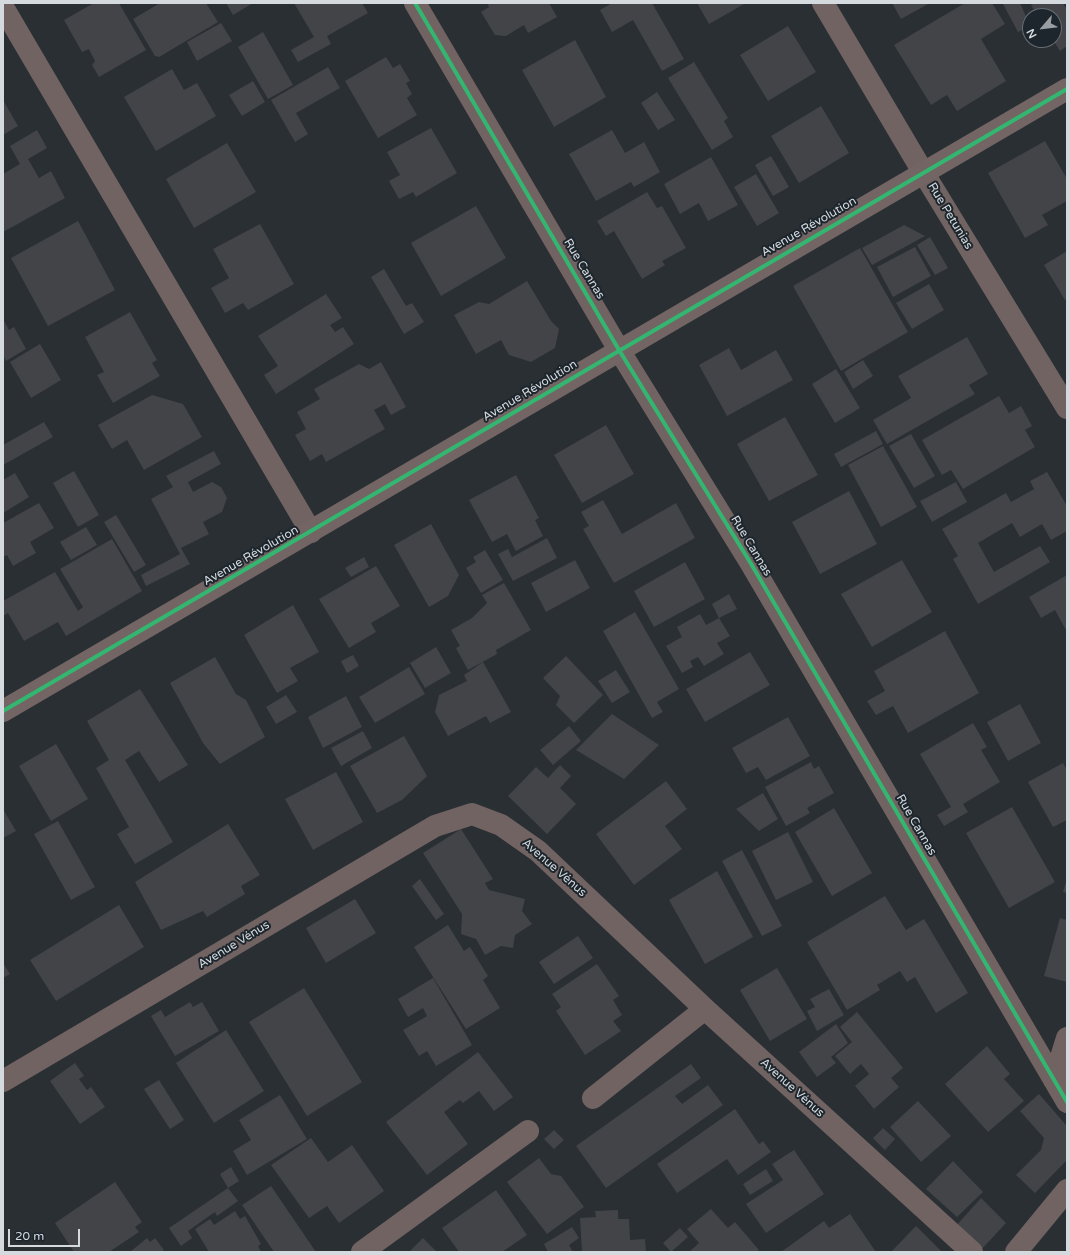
<!DOCTYPE html>
<html>
<head>
<meta charset="utf-8">
<style>
  body { margin:0 }
  #map { position:relative; width:1070px; height:1255px; overflow:hidden; background:#2a2f34; font-family:"Varela Round",sans-serif }
  canvas { display:block }
  .frame { position:absolute; inset:0; border:4px solid #d4dade; pointer-events:none }
  .north { position:absolute; left:1022px; top:8px; width:40px; height:40px; box-sizing:border-box; background:#1d262d; border:1px solid #666e74; border-radius:50%; rotate:242deg; font-size:11px; font-weight:700; line-height:16px; text-align:center; color:#d4dade }
  .north::after { content:''; display:block; margin:auto; width:14px; height:18px; background:#989ea2; clip-path:polygon(50% 0,100% 100%,50% 72%,0 100%) }
  .scale { position:absolute; left:8px; top:1229px; width:72px; height:18px; box-sizing:border-box; border:2px solid #d4dade; border-top:0; padding-left:5px; font-size:12px; line-height:14px; white-space:nowrap; color:#d4dade; -webkit-text-stroke:3px #1d262d; paint-order:stroke }
</style>
</head>
<body>
<div id="map">
<canvas width="1070" height="1255"></canvas>
<div class="frame"></div>
<div class="north">N</div>
<div class="scale">20 m</div>
</div>
<script>
const ctx = document.querySelector('canvas').getContext('2d');
ctx.lineJoin = 'round';
function fill(path, color) { ctx.fillStyle = color; ctx.fill(path, 'evenodd'); }
function strokePath(path, color, width, dash) { ctx.strokeStyle = color; ctx.lineWidth = width; ctx.lineCap = dash ? 'butt' : 'round'; ctx.setLineDash(dash || []); ctx.stroke(path); }
function label(font, color, halo, rows, align = 'center') {
  ctx.font = font + ' "Varela Round",sans-serif'; ctx.lineWidth = 4; ctx.setLineDash([]); ctx.textBaseline = 'middle'; ctx.strokeStyle = halo; ctx.fillStyle = color; for (const [text, x, y, turn = 0] of rows) {
    ctx.save(); ctx.translate(x, y); ctx.rotate((+turn || 0) * Math.PI / 180); ctx.textAlign = isNaN(turn) ? turn : align; if (halo) ctx.strokeText(text, 0, 0); ctx.fillText(text, 0, 0); ctx.restore();
  }
}
fill(new Path2D(`
  M94 3H119L146 50 99 77 92 65 95 61 89 49 82 52 64 20Z
  M160 3H206L218 22 159 57 155 56 133 19Z
  M226 3H253L233 15Z
  M294 3H362L368 13 327 36 331 44 298 62 291 50 314 37Z
  M487 3H549L557 17 528 33 524 25 506 36 495 35 481 12 489 7Z
  M612 3H652L684 59 662 71 633 20 612 32 600 10Z
  M697 3H746L709 24Z
  M892 3H930L901 19Z
  M965 3H992L1005 24 981 39 1006 81 957 111 947 95 931 105 894 45Z
  M1005 3H1020L1030 26 1018 32 1003 4Z
  M1035 3H1063L1067 10V46L1060 51 1053 40 1054 16H1038L1031 5Z
  M221 23 232 41 197 61 187 42Z
  M788 26 816 72 768 101 740 55Z
  M263 32 293 85 268 99 238 47Z
  M575 40 606 97 554 127 522 70Z
  M386 57 393 68 400 64 410 81 406 83 412 94 407 98 417 115 378 138 345 81Z
  M694 62 728 118 724 121 733 137 712 150 668 78Z
  M328 67 340 88 296 113 308 134 295 142 271 100Z
  M172 69 184 90 197 83 216 116 156 151 124 97Z
  M253 81 265 102 242 116 229 95Z
  M657 92 675 120 658 130 641 103Z
  M3 100 18 126 3 135Z
  M821 106 849 153 799 183 771 136Z
  M431 128 457 173 416 197 413 192 399 199 389 181 400 175 387 152Z
  M37 130 47 148 28 159 39 178 51 171 65 198 3 232V174L20 164 10 146Z
  M612 130 625 153 644 142 660 172 634 187 631 182 596 201 569 154Z
  M1045 141 1067 179V201L1042 215 1048 225 1025 238 988 173Z
  M227 143 256 192 194 228 166 179Z
  M771 156 789 187 773 196 755 165Z
  M711 157 738 205 708 221 699 203 680 214 664 184Z
  M756 174 779 213 757 226 734 187Z
  M647 192 657 208 662 206 686 248 662 261 665 265 642 279 614 231 606 236 597 221Z
  M476 206 506 258 441 296 411 243Z
  M78 221 115 290 48 326 11 258Z
  M260 224 294 284 248 310 243 303 225 313 211 288 229 278 213 249Z
  M904 225 925 236 872 265 862 248Z
  M930 237 948 268 935 275 917 245Z
  M915 247 931 276 893 297 877 267Z
  M860 248 908 332 841 371 793 286Z
  M1067 251V299L1065 300 1044 265Z
  M384 269 406 306 412 303 424 322 404 334 371 277Z
  M527 281 551 321 559 329 555 348 531 362 509 355 501 340 476 354 454 315 479 302 489 304Z
  M929 284 944 310 912 329 896 303Z
  M326 294 342 318 330 325 335 332 343 327 354 344 276 394 264 375 278 366 258 336Z
  M130 312 157 360 152 363 160 376 113 403 97 375 104 372 85 337Z
  M3 319 9 330 14 327 26 349 6 361 3 355Z
  M967 337 988 374 969 385 975 394 887 444 873 420 911 398 898 376Z
  M40 344 61 380 31 398 10 362Z
  M729 348 741 370 776 350 793 380 727 416 699 365Z
  M863 360 873 376 853 389 844 372Z
  M381 362 406 407 391 415 385 404 374 410 385 429 326 462 322 454 310 461 295 435 306 429 297 412 320 399 314 389 359 364 369 369Z
  M836 369 860 408 835 423 812 384Z
  M152 395 183 404 202 437 144 470 127 440 112 449 98 425Z
  M999 396 1009 413 1021 406 1032 426 1025 430 1035 447 963 489 951 470 942 475 922 440Z
  M785 417 818 475 769 501 737 444Z
  M44 422 53 437 3 465V445Z
  M606 425 634 474 582 503 554 455Z
  M876 431 883 444 841 467 834 454Z
  M911 434 935 476 914 488 889 446Z
  M883 446 917 507 881 527 848 465Z
  M214 451 221 464 188 482 193 492 212 482 221 487 227 498 222 512 203 522 209 534 181 548 190 564 146 586 141 575 180 554 151 499 173 487 166 476Z
  M74 471 99 515 78 527 53 483Z
  M1047 472 1067 506V531L1051 540 1042 524 1020 537 1012 523 978 543 994 572 1040 546 1050 562 978 604 953 559 958 556 942 529 1006 493 1011 502 1034 489 1030 481Z
  M15 473 29 497 3 513V480Z
  M516 475 539 518 535 520 543 536 516 551 507 534 492 542 469 500Z
  M956 482 967 502 932 522 920 501Z
  M849 491 877 544 820 574 792 522Z
  M603 500 622 534 676 503 695 538 614 583 583 529 589 526 581 512Z
  M39 503 54 528 30 542 36 553 13 566 7 555 3 557V523Z
  M116 515 146 565 134 572 104 522Z
  M431 524 459 575 448 596 429 607 394 545Z
  M86 527 97 545 71 560 60 542Z
  M547 538 557 558 513 581 498 554 508 549 512 557Z
  M112 539 142 591 66 636 58 622 24 641 8 613 3 616V601L55 572 78 611 83 607 60 569Z
  M485 550 503 580 481 593 466 568 476 562 473 557Z
  M364 557 369 567 351 577 345 568Z
  M575 560 590 588 546 612 531 583Z
  M902 560 932 612 872 647 841 594Z
  M685 562 705 599 654 627 634 591Z
  M376 566 400 606 371 623 376 632 349 648 319 599Z
  M1067 575V632L1055 610 1041 618 1029 597Z
  M504 583 531 630 496 650 497 654 468 670 456 648 460 646 451 630 472 618 487 603 482 595Z
  M729 594 737 609 719 618 712 604Z
  M293 605 319 652 290 668 298 681 277 693 244 635Z
  M635 612 679 689 657 702 663 712 652 718 603 631Z
  M700 614 706 625 719 618 730 636 717 643 724 654 704 666 698 657 690 661 693 667 682 673 666 646 682 637 677 627Z
  M945 631 979 693 908 733 893 706 876 715 867 701 885 691 874 671Z
  M436 647 451 673 425 688 410 663Z
  M750 652 770 685 705 722 686 689Z
  M353 655 359 666 347 673 341 661Z
  M566 656 603 695 574 723 556 705 560 696 543 678Z
  M215 657 236 694 246 700 265 737 220 764 203 743 170 683Z
  M483 662 511 712 490 723 486 716 448 736 435 712 439 695 467 681 464 675Z
  M409 667 425 694 375 723 359 697Z
  M616 670 630 692 612 703 598 681Z
  M140 689 188 765 159 782 139 751 125 760 173 842 135 864 117 834 129 827 96 768 109 760 87 721Z
  M286 695 297 712 276 724 266 707Z
  M346 696 362 727 323 748 308 717Z
  M1020 704 1041 743 1008 761 987 722Z
  M612 714 659 745 624 779 576 750Z
  M788 717 810 756 766 780 758 767 746 773 732 748Z
  M973 723 987 747 981 750 1000 782 963 804 968 812 944 826 937 815 951 807 920 754Z
  M569 726 581 741 553 765 540 750Z
  M363 731 372 748 341 766 331 748Z
  M404 736 427 776 402 800 377 813 350 766Z
  M56 744 88 799 51 821 19 766Z
  M811 762 814 769 819 766 834 793 807 808 810 813 786 826 765 787Z
  M1063 763 1067 770V820L1053 827 1028 782Z
  M560 765 571 776 560 788 576 804 547 834 508 796 536 767 548 778Z
  M336 772 363 822 313 850 285 799Z
  M666 781 687 809 665 826 682 849 634 885 596 834Z
  M763 793 778 819 759 831 736 809Z
  M1012 807 1055 882 1009 908 966 833Z
  M834 808 872 873 832 896 795 832Z
  M3 809 16 831 3 838Z
  M58 821 95 887 71 900 34 834Z
  M228 824 260 875 241 886 245 894 207 917 203 911 161 930 135 882Z
  M461 829 493 879 485 883 489 890 525 899 522 911 532 924 515 935 513 948 501 946 485 955 476 939 461 934 462 914 423 853Z
  M788 832 813 882 776 900 752 851Z
  M742 850 782 926 762 936 722 861Z
  M717 871 753 937 705 964 669 900Z
  M1067 878V893L1063 892Z
  M420 879 444 914 436 920 412 886Z
  M885 896 906 930 924 919 968 993 936 1013 915 977 907 982 900 971 877 985 880 990 847 1010 807 942Z
  M355 899 376 933 326 963 306 928Z
  M119 905 144 947 56 1001 30 960Z
  M1060 918 1067 920V982L1044 976Z
  M448 925 464 951 470 947 488 976 483 980 500 1008 466 1029 414 947Z
  M578 936 593 958 554 984 539 962Z
  M3 963 10 974 3 978Z
  M597 964 619 996 613 1000 622 1015 613 1021 621 1031 585 1055 556 1011 561 1007 552 994Z
  M777 968 807 1019 770 1041 740 990Z
  M433 978 472 1045 436 1066 427 1051 419 1056 403 1030 427 1016 423 1008 408 1017 398 999Z
  M304 988 362 1082 307 1116 249 1022Z
  M829 989 844 1015 817 1031 807 1011 815 1007 810 999Z
  M190 1002 193 1007 202 1002 219 1031 175 1056 151 1016 161 1010 165 1017Z
  M857 1012 903 1068 891 1078 899 1087 874 1109 855 1086 869 1074 861 1064 850 1074 835 1056 852 1042 840 1027Z
  M836 1024 848 1043 831 1057 836 1063 817 1077 799 1052Z
  M226 1030 264 1091 214 1123 176 1063Z
  M987 1046 1010 1074 1004 1079 1024 1101 988 1132 945 1084Z
  M478 1052 513 1097 494 1111 479 1091 463 1103 460 1100 444 1112 468 1144 427 1175 386 1122Z
  M75 1063 84 1076 79 1079 87 1090 91 1087 105 1107 80 1124 50 1081Z
  M691 1064 701 1078 675 1096 682 1104 708 1085 723 1105 606 1188 576 1146Z
  M159 1080 184 1120 170 1129 144 1089Z
  M1039 1094 1066 1125 1067 1160 1035 1193 1016 1175 1041 1150 1044 1138 1020 1111Z
  M280 1095 307 1139 247 1175 233 1151 251 1140 239 1120Z
  M918 1101 951 1136 921 1162 890 1127Z
  M735 1109 759 1144 763 1141 771 1152 738 1175 727 1159 677 1193 657 1164Z
  M883 1128 895 1139 885 1150 873 1138Z
  M554 1130 564 1140 554 1149 544 1139Z
  M311 1138 328 1162 352 1145 384 1191 339 1223 327 1206 309 1218 271 1165Z
  M794 1150 824 1194 766 1233 746 1204 783 1180 772 1164Z
  M539 1158 551 1174 561 1176 584 1207 547 1234 507 1182Z
  M953 1161 983 1192 957 1217 926 1189Z
  M231 1167 239 1181 228 1188 220 1174Z
  M766 1169 773 1181 750 1195 743 1184Z
  M115 1182 142 1222 135 1227 139 1232 109 1252H74L55 1223Z
  M271 1186 316 1252H274L242 1205Z
  M228 1188 238 1201 217 1216 215 1212 188 1231 192 1238 181 1246 169 1228Z
  M496 1190 527 1235 502 1252H459L442 1228Z
  M981 1198 1006 1223 981 1250 955 1227Z
  M711 1209 728 1228 735 1222 759 1250 756 1252H689L699 1243 687 1229Z
  M618 1210V1219H629L630 1240 645 1239 646 1252H582L580 1218 596 1217 595 1211Z
  M235 1211 240 1219 245 1216 261 1244 258 1246 261 1252H209L195 1229 210 1219 214 1225Z
  M850 1214 876 1252H781L824 1221 829 1228Z
  M916 1226 942 1252H891Z
  M572 1227 579 1238 569 1245 573 1252H548L544 1244Z
  M680 1228 688 1237 671 1252 663 1243Z
  M147 1238 150 1242 155 1238 164 1250 161 1252H130Z
  M423 1238 437 1252H409Z`), '#424448');
strokePath(new Path2D(`
  M415 3 619 350 750 562 1067 1102
  M823 3 923 172 1067 408
  M3 7 311 532
  M1054 1080 1067 1038
  M3 1081 435 826 472 814 501 825 538 851 705 1009 972 1252
  M593 1098 705 1009
  M362 1252 528 1131
  M1016 1252 1067 1190`), '#716362', 22);
strokePath(new Path2D(`
  M3 711 1067 89`), '#726564', 22);
strokePath(new Path2D(`
  M415 3 619 350 750 562 1067 1102
  M3 711 1067 89`), '#33b770', 4);
label('12px', '#d4dade', '#1d262d', [
  ["Rue Petunias",950,216,59],
  ["Avenue Révolution",809,227,-30],
  ["Rue Cannas",584,269,59],
  ["Avenue Révolution",530,391,-31],
  ["Rue Cannas",751,546,59],
  ["Avenue Révolution",251,556,-30],
  ["Rue Cannas",916,825,60],
  ["Avenue Vénus",554,868,41],
  ["Avenue Vénus",234,945,-31],
  ["Avenue Vénus",792,1088,42]
]);
</script>
</body>
</html>
